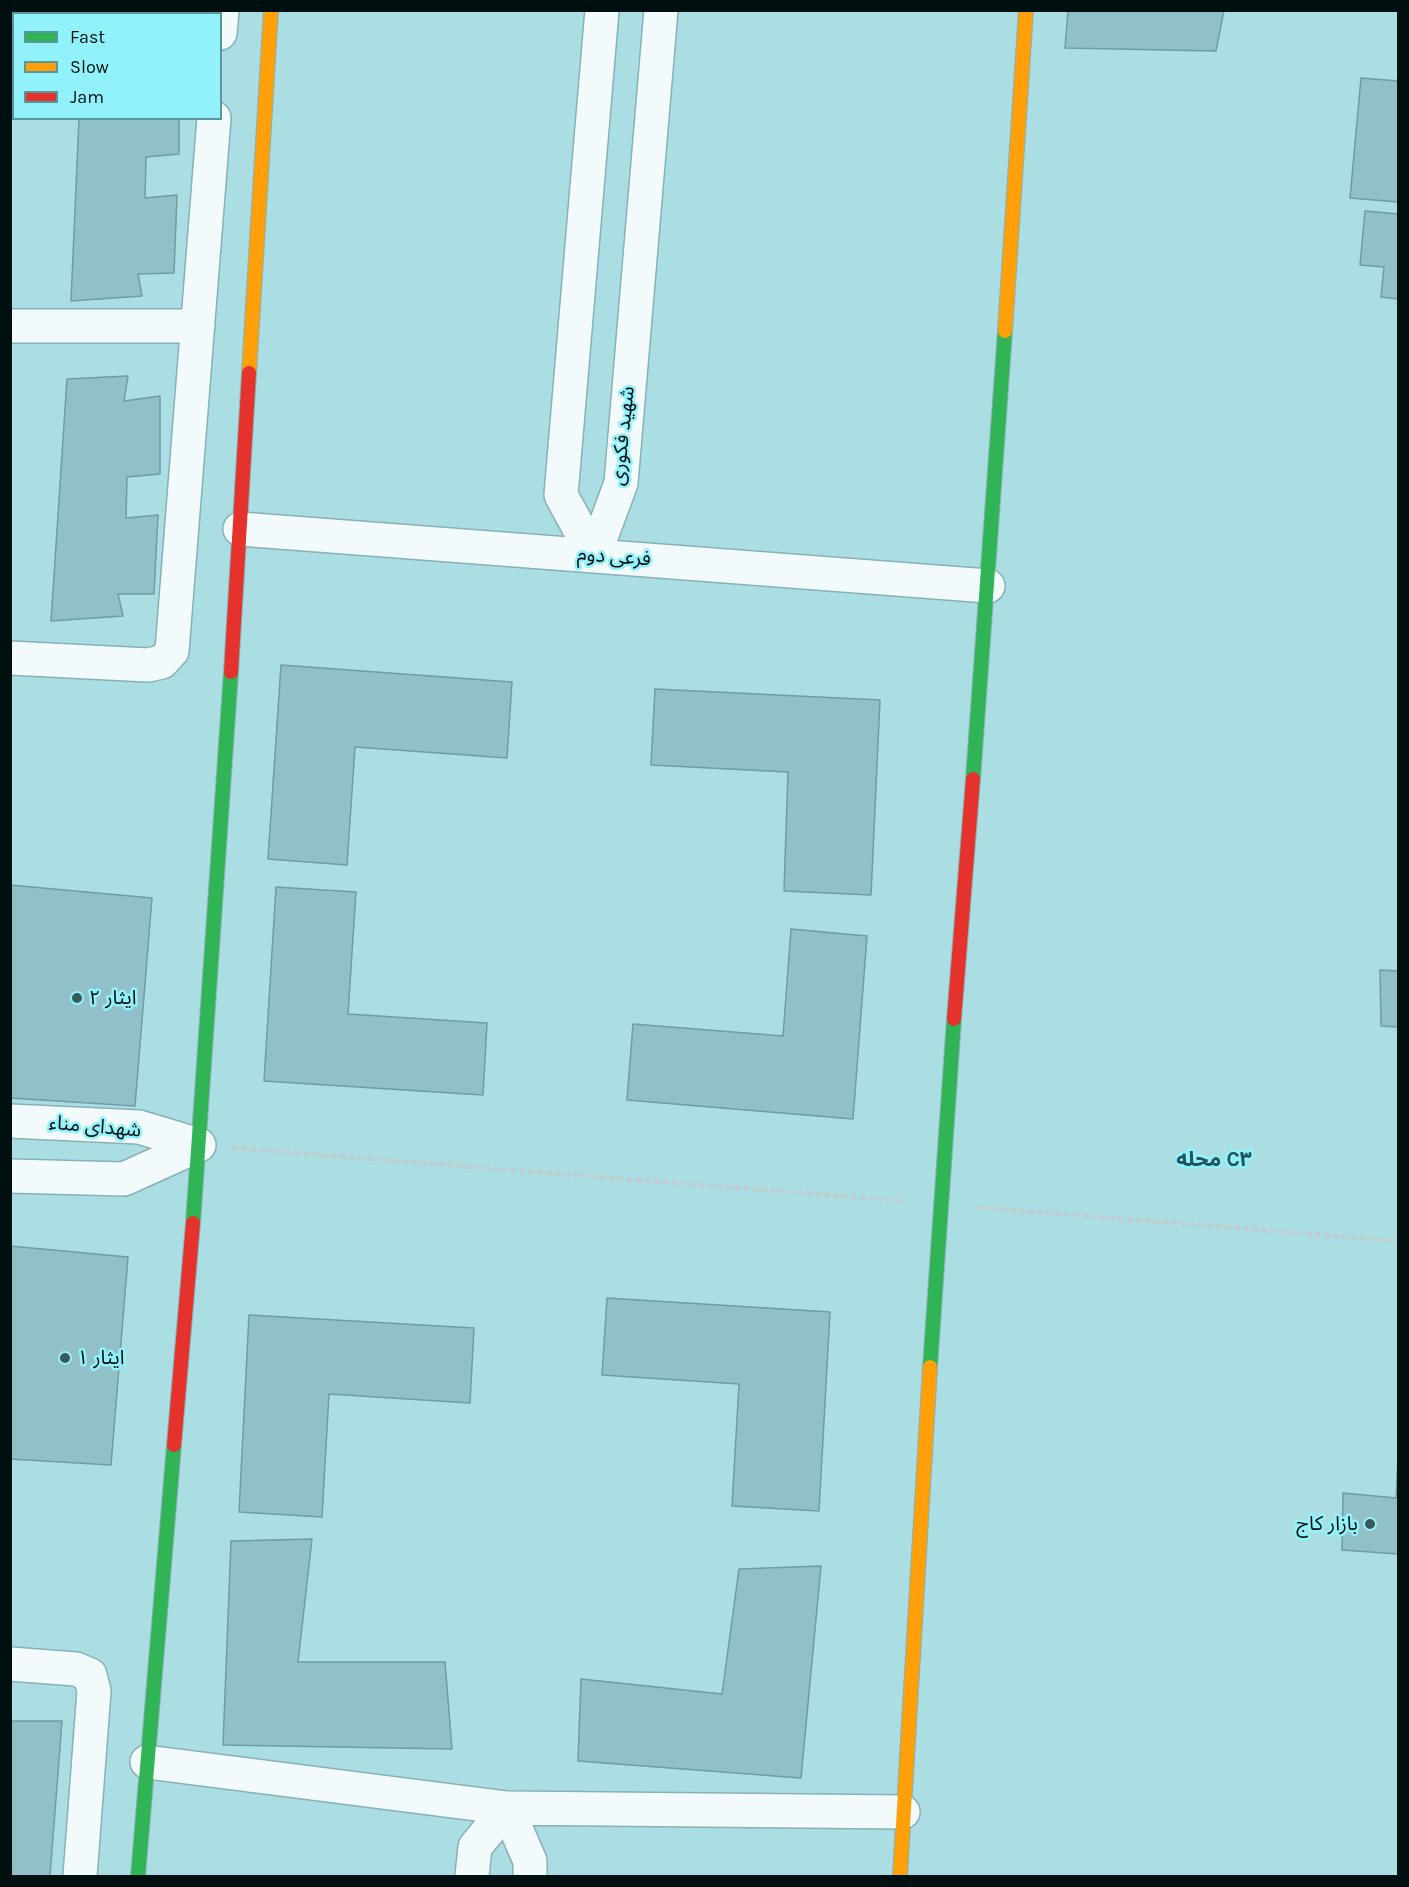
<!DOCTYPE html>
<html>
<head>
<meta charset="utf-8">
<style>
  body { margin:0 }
  #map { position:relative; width:1409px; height:1887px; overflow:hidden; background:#aadee3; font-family:Karla,sans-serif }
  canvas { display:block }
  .frame { position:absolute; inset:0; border:12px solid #001011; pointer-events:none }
  .legend { position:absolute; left:12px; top:12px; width:210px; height:108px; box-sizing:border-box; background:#92f2fb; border:2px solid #58989d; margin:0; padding:8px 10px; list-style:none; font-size:18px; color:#001011 }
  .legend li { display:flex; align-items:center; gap:12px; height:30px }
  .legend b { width:30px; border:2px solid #58989d }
</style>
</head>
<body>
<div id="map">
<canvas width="1409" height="1887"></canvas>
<div class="frame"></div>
<ul class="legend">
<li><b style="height:8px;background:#30b455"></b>Fast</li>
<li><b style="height:8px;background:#ff9f0a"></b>Slow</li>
<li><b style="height:8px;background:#e5322d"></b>Jam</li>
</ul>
</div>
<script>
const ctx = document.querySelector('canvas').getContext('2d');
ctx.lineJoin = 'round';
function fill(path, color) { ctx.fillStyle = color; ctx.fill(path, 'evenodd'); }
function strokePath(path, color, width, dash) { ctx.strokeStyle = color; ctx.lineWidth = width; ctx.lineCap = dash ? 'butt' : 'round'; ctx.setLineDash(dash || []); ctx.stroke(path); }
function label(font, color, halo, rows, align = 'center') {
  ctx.font = font + ' Karla,"Noto Sans Arabic",sans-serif'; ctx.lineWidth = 5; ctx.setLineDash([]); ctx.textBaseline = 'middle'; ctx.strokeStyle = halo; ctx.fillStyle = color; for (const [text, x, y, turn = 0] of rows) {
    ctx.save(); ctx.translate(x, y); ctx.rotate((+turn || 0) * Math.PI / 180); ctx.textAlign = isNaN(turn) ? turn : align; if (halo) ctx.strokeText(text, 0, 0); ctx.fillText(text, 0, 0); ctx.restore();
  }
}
const building = new Path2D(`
  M1068 10H1224L1216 51 1065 48Z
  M1361 78 1398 81V202L1350 198Z
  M79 118H179V154L146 157 145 198 177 195 174 273 138 274 142 296 71 301Z
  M1365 211 1398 214V299L1381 297 1384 267 1360 265Z
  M128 376 124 401 160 396V474L127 477 126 518 158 515 154 594H118L123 616 51 621 67 379Z
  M281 665 512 682 507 758 355 747 347 865 268 859Z
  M655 689 880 700 871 895 784 891 788 772 651 765Z
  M10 885 152 898 135 1106 10 1098Z
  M276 887 356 892 348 1014 487 1023 483 1095 264 1081Z
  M791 929 867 936 853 1119 627 1100 633 1024 783 1036Z
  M1380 970 1398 971V1027L1381 1026Z
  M10 1246 128 1257 111 1465 10 1459Z
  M607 1298 830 1312 819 1511 732 1506 739 1384 602 1375Z
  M249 1315 474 1328 470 1403 329 1394 322 1517 239 1512Z
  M1398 1458V1554L1342 1550 1343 1493 1396 1498Z
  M312 1539 298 1662H445L452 1749 223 1745 231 1541Z
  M821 1566 801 1778 578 1761 581 1679 722 1694 739 1569Z
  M10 1721H62L50 1876H10Z`);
fill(building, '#92c0c9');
strokePath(building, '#729ba3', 1.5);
const street = new Path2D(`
  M220 33 222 10
  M10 326H198
  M240 529 988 586
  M594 556 561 495 602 10
  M594 556 621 483 661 10
  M10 658 148 665 162 662 172 651 214 118
  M10 1121 139 1127 199 1145
  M10 1176 124 1179 199 1145
  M10 1664 76 1669 90 1675 94 1691 80 1876
  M147 1762 507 1808 903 1812
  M472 1876 475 1847 507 1808 530 1861V1876`);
const fast = new Path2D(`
  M973 779 1005 331
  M193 1223 231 672
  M930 1367 954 1019
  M138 1876 174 1445`);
const slow = new Path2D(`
  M1005 331 1026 10
  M249 373 271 10
  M900 1876 930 1367`);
const jam = new Path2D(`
  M231 672 249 373
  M954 1019 973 779
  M174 1445 193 1223`);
strokePath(street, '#87b1b5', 36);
strokePath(fast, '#87b1b5', 16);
strokePath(slow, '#87b1b5', 16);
strokePath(jam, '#87b1b5', 16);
strokePath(new Path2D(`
  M232 1148 904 1201
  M974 1207 1398 1241`), '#bececf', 4, [6, 3]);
strokePath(street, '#f2fafb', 33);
strokePath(fast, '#30b455', 14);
strokePath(slow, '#ff9f0a', 14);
strokePath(jam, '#e5322d', 14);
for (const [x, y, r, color] of [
  [77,998,6,"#3b585a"],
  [65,1358,6,"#3b585a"],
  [1370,1524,6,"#3b585a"]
]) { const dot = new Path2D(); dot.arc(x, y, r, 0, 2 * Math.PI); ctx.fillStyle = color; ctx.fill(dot); strokePath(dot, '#92f2fb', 2); }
label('20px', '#001011', '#92f2fb', [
  ["شهید فکوری",623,436,-84],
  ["فرعی دوم",614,557,4],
  ["شهدای مناء",95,1127,5]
]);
label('20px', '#001011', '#92f2fb', [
  ["ایثار ۲",89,998],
  ["ایثار ۱",77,1358],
  ["بازار کاج",1358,1524,"right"]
], 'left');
label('bold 21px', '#22555a', '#92f2fb', [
  ["محله C۳",1214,1160]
]);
</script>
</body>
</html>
